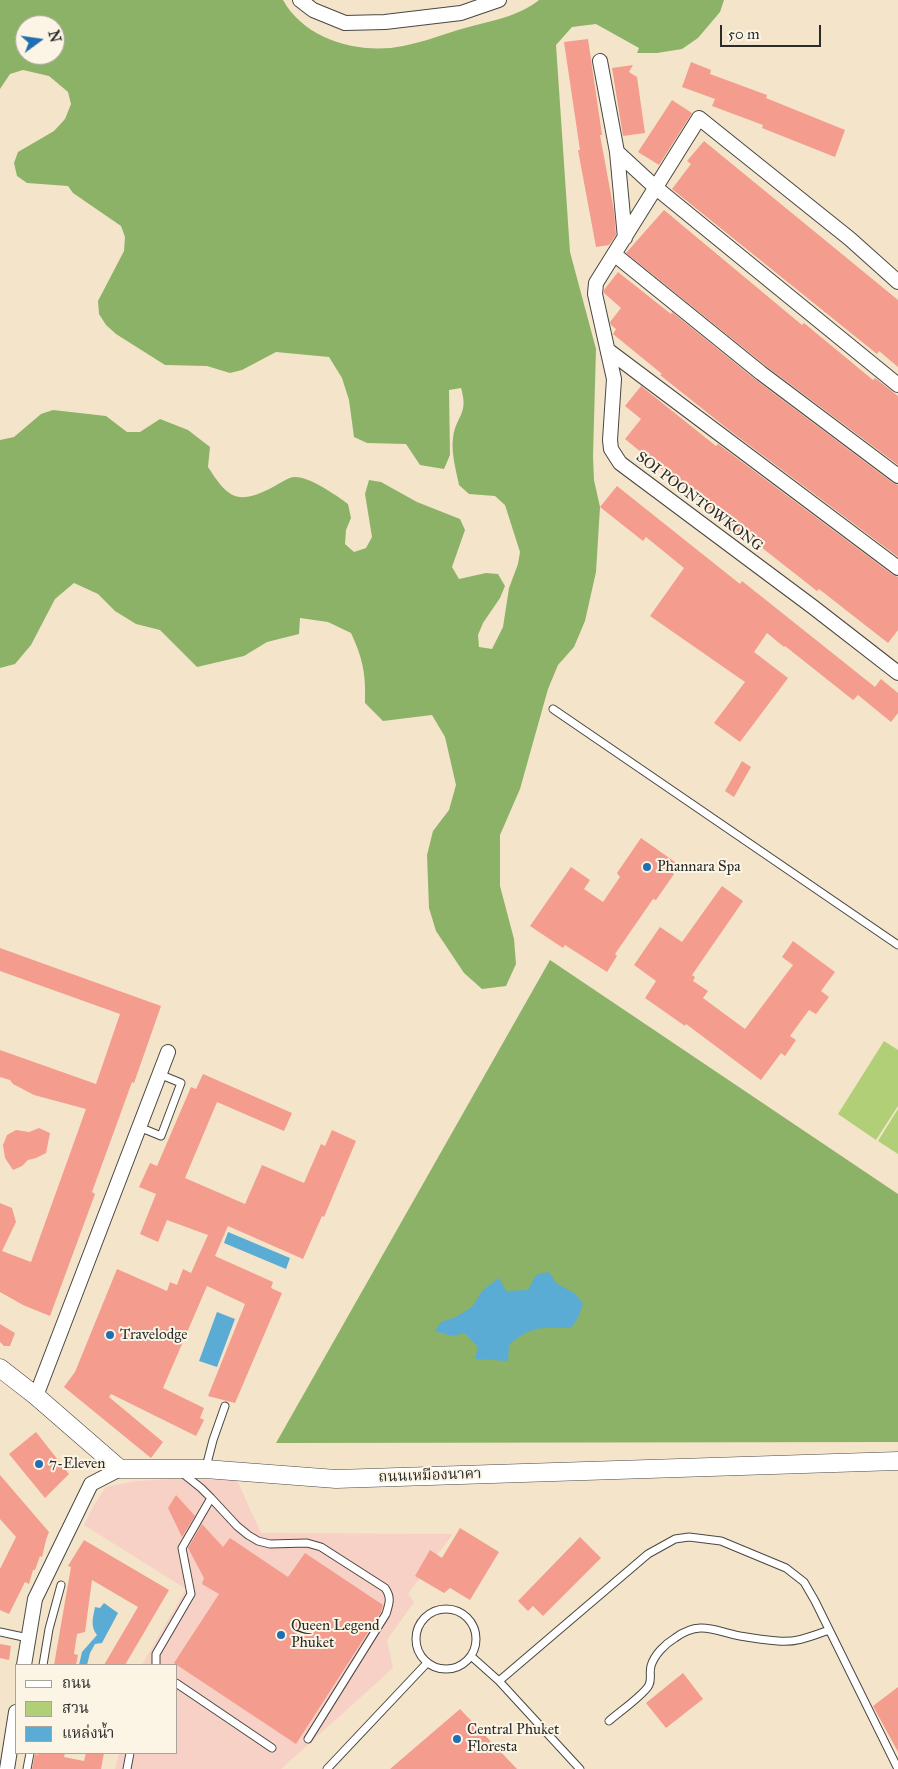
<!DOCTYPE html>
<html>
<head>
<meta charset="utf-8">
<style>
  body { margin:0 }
  #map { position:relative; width:898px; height:1769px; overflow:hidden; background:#f4e5ca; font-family:"IM FELL Great Primer","Noto Serif Thai",serif }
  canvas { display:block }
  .legend { position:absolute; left:15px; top:1664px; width:162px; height:90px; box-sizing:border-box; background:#fcf5e5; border:1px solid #a8a49b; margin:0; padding:6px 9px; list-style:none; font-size:15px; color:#2b2b2b }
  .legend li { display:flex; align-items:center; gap:10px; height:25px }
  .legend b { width:25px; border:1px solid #a8a49b }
  .north { position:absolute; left:15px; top:15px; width:50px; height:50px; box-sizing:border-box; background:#fcf5e5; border:1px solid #a8a49b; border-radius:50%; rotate:76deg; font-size:14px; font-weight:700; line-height:20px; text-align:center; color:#2b2b2b }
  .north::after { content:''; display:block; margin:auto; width:18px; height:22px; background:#1f6fb2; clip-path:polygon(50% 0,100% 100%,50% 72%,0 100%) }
  .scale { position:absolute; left:720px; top:25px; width:101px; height:22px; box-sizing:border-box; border:2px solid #2b2b2b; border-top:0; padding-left:6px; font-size:15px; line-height:18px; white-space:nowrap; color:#2b2b2b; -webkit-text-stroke:4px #fcf5e5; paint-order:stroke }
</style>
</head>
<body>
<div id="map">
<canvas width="898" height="1769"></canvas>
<ul class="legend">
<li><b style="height:6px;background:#fff"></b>ถนน</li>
<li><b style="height:14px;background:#b0cf77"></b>สวน</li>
<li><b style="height:14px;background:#5aacd5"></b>แหล่งน้ำ</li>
</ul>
<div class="north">N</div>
<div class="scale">50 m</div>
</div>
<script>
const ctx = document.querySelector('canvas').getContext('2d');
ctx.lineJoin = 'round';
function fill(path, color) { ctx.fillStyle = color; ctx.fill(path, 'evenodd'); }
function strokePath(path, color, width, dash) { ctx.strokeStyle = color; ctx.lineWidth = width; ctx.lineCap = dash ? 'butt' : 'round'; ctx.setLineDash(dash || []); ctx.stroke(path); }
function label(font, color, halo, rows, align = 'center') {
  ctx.font = font + ' "IM FELL Great Primer","Noto Serif Thai",serif'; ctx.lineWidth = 4; ctx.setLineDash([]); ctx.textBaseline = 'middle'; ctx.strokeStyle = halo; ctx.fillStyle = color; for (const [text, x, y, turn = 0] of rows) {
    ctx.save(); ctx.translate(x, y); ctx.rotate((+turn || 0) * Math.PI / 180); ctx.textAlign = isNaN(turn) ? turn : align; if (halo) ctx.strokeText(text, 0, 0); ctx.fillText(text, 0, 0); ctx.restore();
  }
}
fill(new Path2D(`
  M172 1479 237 1480 261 1533 453 1534 408 1594 414 1602 387 1640 393 1668 281 1769H115L119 1753H176V1665H142L186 1589 84 1525 94 1505 106 1487 135 1481Z`), '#f7d1c6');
fill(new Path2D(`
  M884 1041 898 1050V1106L876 1140 838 1114Z
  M898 1109V1154L878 1141Z`), '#b0cf77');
fill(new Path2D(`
  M0 0H283C305 40 360 55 403 46 424 42 444 34 465 28 490 21 518 17 539 0H724L720 12 698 38 682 49 657 53H637L639 48 596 24 572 27 556 45 570 252 596 349 593 456 594 480 600 507 596 572 585 621 574 647 558 665 548 689 520 789 500 835V886L514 939 516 964 506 986 482 989 464 973 436 931 429 908 427 855 433 831 449 810 456 785 445 737 432 715 383 721 365 703C366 674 363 659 351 633L328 622 300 618 299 634 267 642 244 656 197 667 160 630 136 624 115 611 98 594 74 583 55 599 31 645 15 664 0 668V440L14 437 41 414 53 410 106 416 127 432H140L160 419 188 430 210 447 208 467C228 498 237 506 273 487 279 484 287 478 294 477 309 476 336 495 348 504L351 518 346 530 345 544 354 552 366 548 372 537 365 494 369 480 381 482 417 502 460 519 465 530 452 567 459 579 486 573 498 574 505 586 500 598 483 623 478 635 479 647 492 649 503 627 509 588 518 564 520 552 505 505 495 496 469 494 459 485C456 470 451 453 453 438 456 415 469 415 461 388L449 390 450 455 444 469 420 465 406 444 367 443 354 437 349 400 342 378 329 357 276 352 242 370 230 373 207 366 165 365 116 334 106 325 99 314 98 301 124 251 125 237 121 226 73 193 68 186 27 183 17 176 14 163 18 152 54 131 65 119 71 104 68 92 49 76 23 70 10 74 0 89ZM25 25H55V55H25Z
  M550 960 898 1194V1442L276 1443Z`), '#8cb268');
fill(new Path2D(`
  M228 1232 290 1258 286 1269 224 1243Z
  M549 1272 556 1283 574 1293 583 1303 579 1316 571 1328C541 1328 532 1325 509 1345L508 1361 475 1359 478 1347 465 1333 452 1336 435 1331 441 1322 456 1317 472 1307 483 1290 499 1278 506 1291 528 1290 536 1275Z
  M217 1312 235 1319 217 1367 199 1361Z
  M104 1603 118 1613 102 1643 95 1644 90 1653 87 1665H79L82 1652 97 1635C90 1626 93 1618 95 1607L100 1608Z`), '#5aacd5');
fill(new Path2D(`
  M588 39 602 135H600L614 211 616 235 609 245 596 247 578 150H580L564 42Z
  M691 62 711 70 710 74 767 95 766 98 845 130 835 157 762 128 763 125 712 106 715 99 682 87Z
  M633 65 629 72 637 77 645 133 623 136 612 68Z
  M672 100 692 113 659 165 638 152Z
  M704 141 898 300V367L879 351 877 354 672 189 691 164 687 161Z
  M664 210 802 325 804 323 873 380 875 378 898 396V465L766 366 626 253Z
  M618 272 671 314 672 312 756 380 893 483 898 485V557L729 430 660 375 662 374 613 334 616 329 611 325 610 322 621 308 604 293V290Z
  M641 386 716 446 718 444 893 575 898 577V630L888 643 819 589 817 591 747 536 746 538 625 439 641 419 625 406Z
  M617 486 740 584 742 581 875 687 881 679 898 693V713L891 722 858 695 853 700 785 646 784 647 767 633 754 652 788 678 740 742 714 723 745 682 650 616 684 568 646 537 643 541 600 507Z
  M742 761 751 767 734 797 725 791Z
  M641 838 675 862 670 871 674 874 656 900 653 899 615 954 617 956 607 972 565 945 563 948 530 926 571 867 590 880 584 889 603 902 620 877 617 873Z
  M722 886 743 901 692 975 695 977 693 981 708 991 703 998 745 1029 793 965 782 957 793 941 835 972 821 991 829 997 816 1014 809 1010 790 1036 796 1040 785 1056 781 1053 761 1080 686 1024 685 1026 645 998 656 981 634 965 660 927 682 942Z
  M0 948 161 1006 134 1083 132 1082 92 1192 95 1194 50 1316 23 1305 0 1292V1203L12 1208 16 1222 2 1251 31 1262 86 1109 34 1095 13 1084 10 1080 0 1077V1050L96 1084 120 1014 0 971Z
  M203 1074 292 1113 284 1131 217 1102 185 1178 245 1204 262 1165 304 1183 321 1144 325 1146 332 1130 356 1141 324 1217 322 1216 303 1259 228 1226 215 1256 273 1282 271 1288 282 1293 235 1403 208 1396 245 1304 207 1286 163 1388 204 1408 200 1418 204 1420 196 1436 111 1394 109 1397 163 1442 151 1458 64 1387 75 1372 117 1269 167 1291 170 1282 177 1285 183 1269 191 1273 208 1235 167 1220 158 1242 140 1234 156 1194 139 1187 150 1163 157 1166 191 1087 196 1089Z
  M39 1128 50 1133 46 1153 36 1158 28 1160 22 1166 13 1170 5 1158 3 1145 7 1135 16 1130 29 1132Z
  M0 1324 15 1333 10 1346H4L0 1342Z
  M36 1432 69 1474 45 1498 9 1454Z
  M0 1475 49 1532 46 1540 42 1557 40 1556 35 1570H33L29 1584 25 1582 9 1614 0 1610V1569L16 1537 0 1519Z
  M176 1495 195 1516 182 1537 168 1508Z
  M202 1524 223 1547 230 1538 288 1577 305 1553 383 1605 381 1612 296 1744 174 1663 219 1594 202 1584 204 1578 188 1548Z
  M460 1528 499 1552 470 1600 450 1588 444 1593 415 1576 430 1550 442 1558Z
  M580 1537 601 1558 543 1616 533 1606 528 1611 518 1601Z
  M84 1540 169 1590 125 1665H104L138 1607 92 1580 85 1632 77 1634 74 1654 78 1655 76 1665H54L71 1567 68 1566Z
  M0 1644 11 1646 9 1660 0 1658Z
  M683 1673 703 1699 666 1728 646 1703Z
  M898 1687V1752L873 1706Z
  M460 1709 517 1769H390Z
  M39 1753H65L64 1757 84 1761 86 1753H104L101 1769H32L35 1754 38 1755Z`), '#f49c8d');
const service = new Path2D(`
  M553 709 898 945
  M139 1127 161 1136 181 1083 159 1074
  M206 1467 213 1440 225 1406
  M211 1498 237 1526 248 1535 258 1541 270 1544 307 1543 321 1547 385 1588C392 1598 389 1604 386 1614L308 1739
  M416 1639a30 30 0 1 1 60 0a30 30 0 1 1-60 0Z
  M0 1632 28 1638
  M471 1656 499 1681 580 1769
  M43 1665 49 1629 61 1585
  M156 1665V1654L191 1594 182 1548 211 1498 201 1488 181 1472
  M499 1681 648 1554 675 1539 689 1537 721 1541 786 1568 804 1582 815 1601 898 1769
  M176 1683 272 1748
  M609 1721C619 1712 644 1695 649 1685 652 1679 649 1673 651 1666 654 1655 665 1644 675 1638 700 1620 714 1631 740 1636 752 1638 765 1640 778 1641 796 1643 812 1636 829 1630
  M27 1769 30 1753
  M127 1769 130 1753
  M327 1769 427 1663`);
const minor = new Path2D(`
  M300 0 313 10 345 23 385 22 461 13 499 0
  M600 61 617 152 625 238
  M617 152 655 187 898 385
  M614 254 761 373 898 476
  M898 282 850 239 699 118 596 283 595 294 614 379 610 440 611 449 620 463 813 607 898 673
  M609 351 898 568
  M36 1396 168 1052
  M24 1665 35 1599 91 1484 120 1469
  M7 1769 16 1712`);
const tertiary = new Path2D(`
  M0 1368 36 1396 120 1469H205L336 1479 898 1461`);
strokePath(service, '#494743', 9);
strokePath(minor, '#494743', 16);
strokePath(tertiary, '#494743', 19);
strokePath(service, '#fff', 7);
strokePath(minor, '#fff', 14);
strokePath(tertiary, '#fff', 18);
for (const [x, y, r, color] of [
  [647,867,5,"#1f6fb2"],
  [110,1335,5,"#1f6fb2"],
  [39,1464,5,"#1f6fb2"],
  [281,1635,5,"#1f6fb2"],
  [457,1739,5,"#1f6fb2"]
]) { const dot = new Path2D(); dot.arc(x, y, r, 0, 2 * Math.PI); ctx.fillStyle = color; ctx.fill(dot); strokePath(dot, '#fcf5e5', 2); }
label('15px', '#2b2b2b', '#fcf5e5', [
  ["SOI POONTOWKONG",699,502,37],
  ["ถนนเหมืองนาคา",430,1476,-2]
]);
label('15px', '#2b2b2b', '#fcf5e5', [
  ["Phannara Spa",657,867],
  ["Travelodge",120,1335],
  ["7-Eleven",49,1464],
  ["Queen Legend",291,1626],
  ["Phuket",291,1643],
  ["Central Phuket",467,1730],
  ["Floresta",467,1747]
], 'left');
</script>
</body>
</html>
